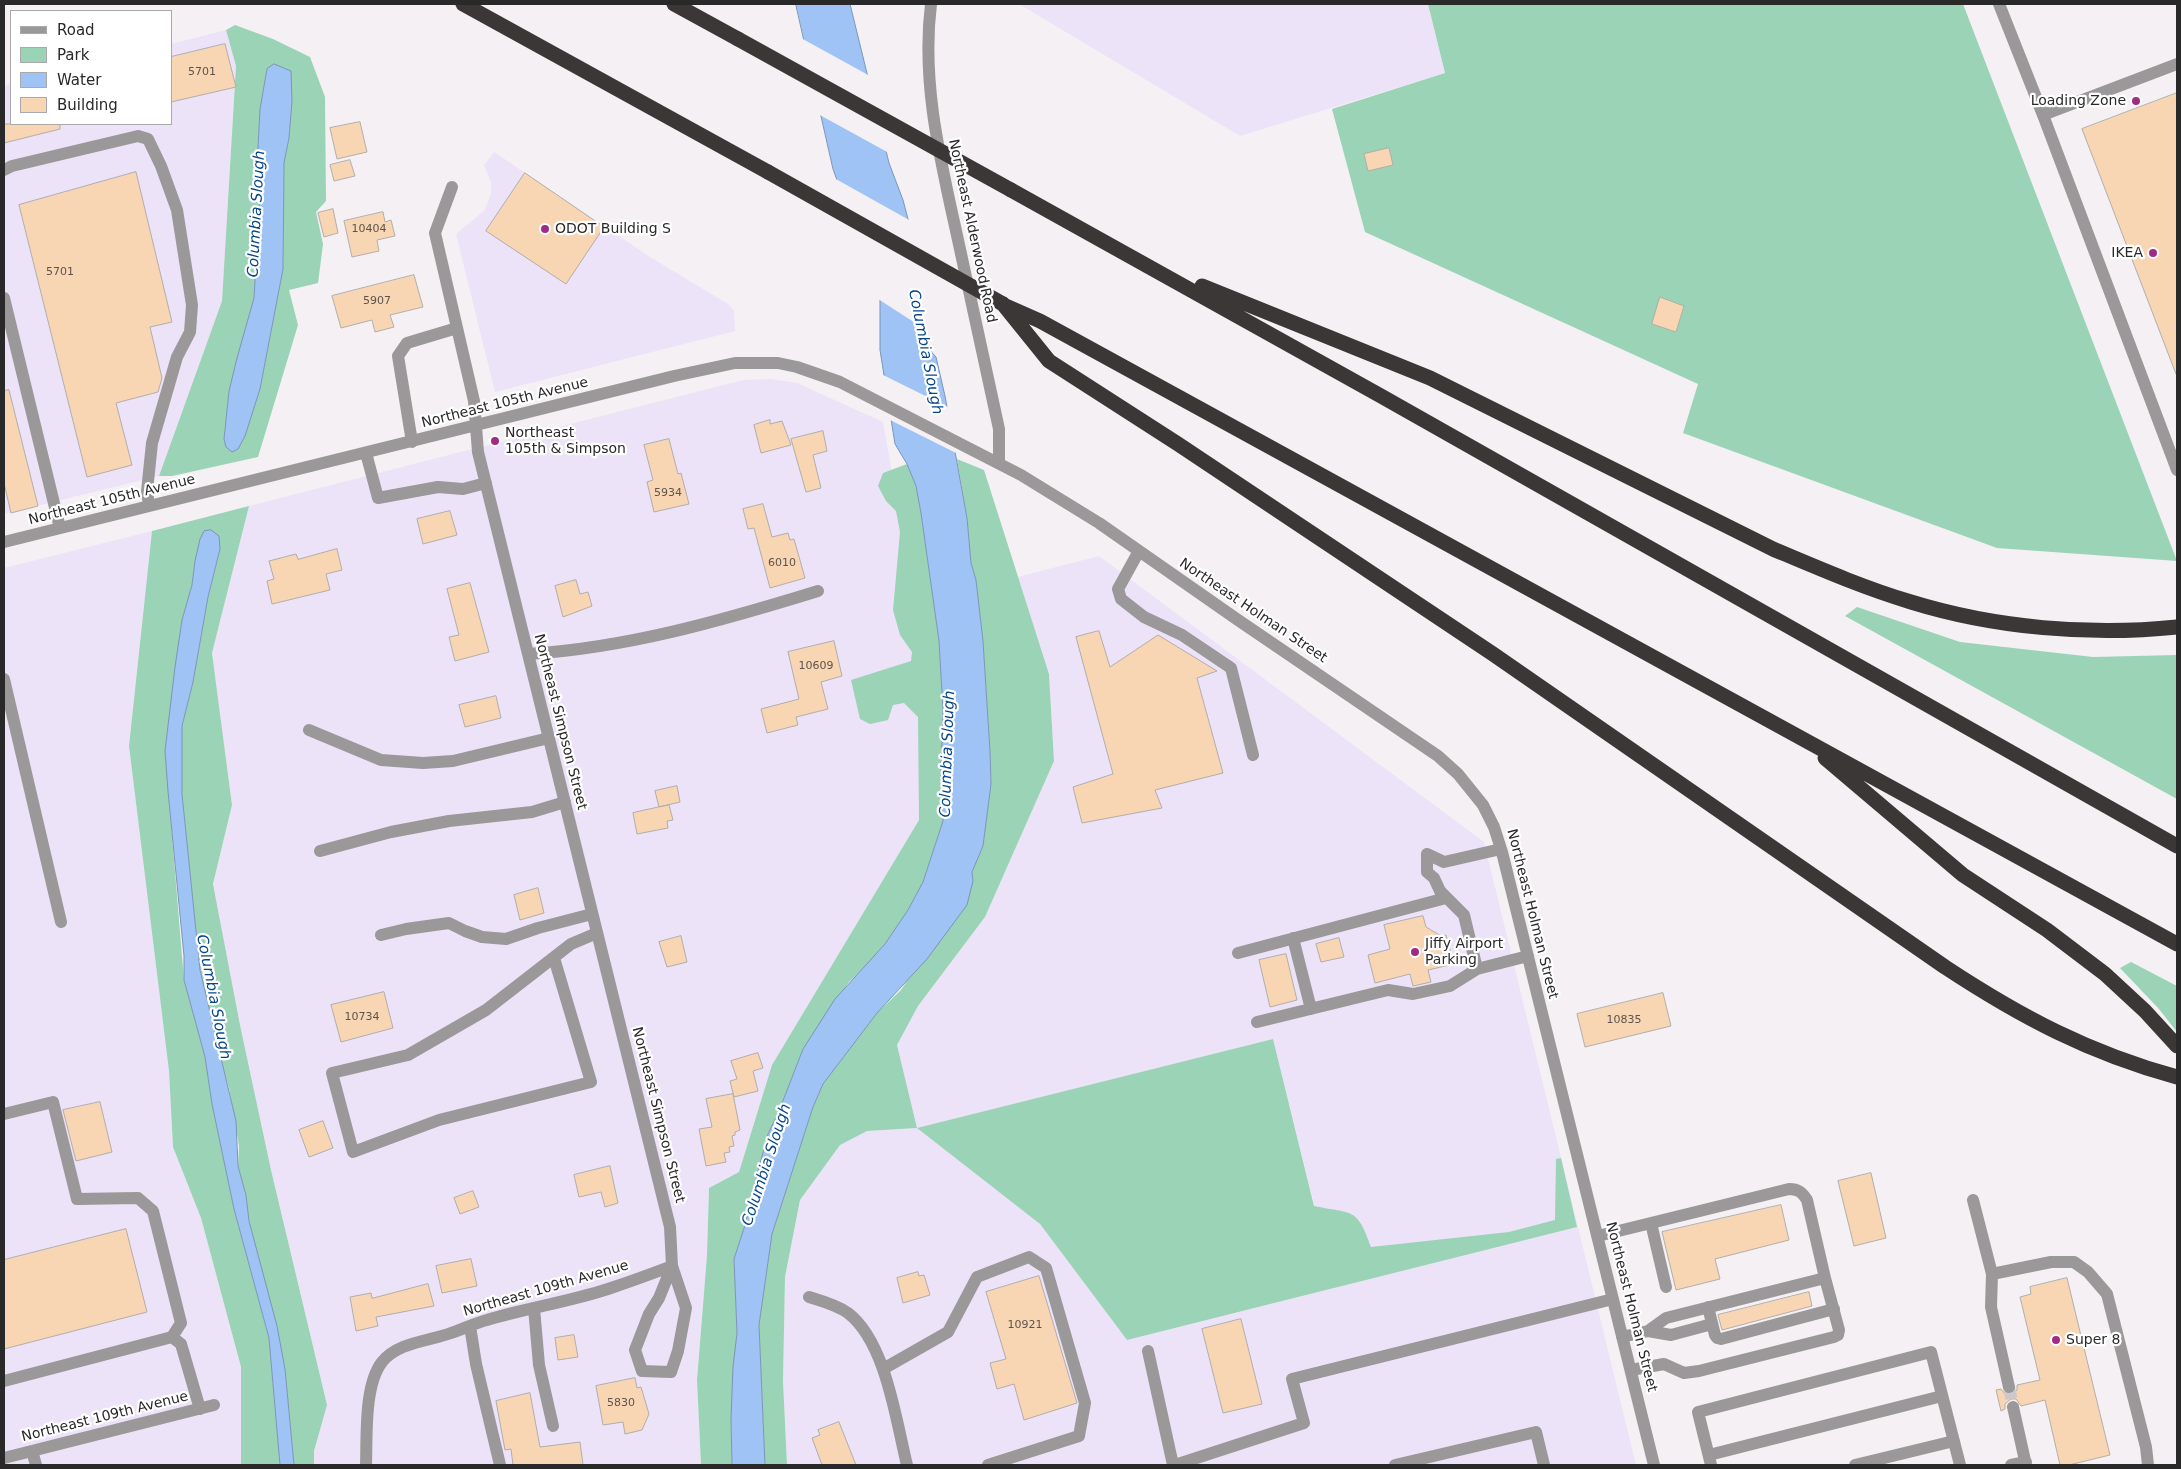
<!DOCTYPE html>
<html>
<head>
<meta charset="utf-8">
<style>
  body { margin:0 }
  #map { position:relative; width:2181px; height:1469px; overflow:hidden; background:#f4f0f4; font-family:"DejaVu Sans",sans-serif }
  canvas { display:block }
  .frame { position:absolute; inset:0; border:5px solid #2a292a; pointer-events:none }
  .legend { position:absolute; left:10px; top:10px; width:162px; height:115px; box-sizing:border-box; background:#fff; border:1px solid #aaa9aa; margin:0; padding:6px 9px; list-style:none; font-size:15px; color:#2a292a }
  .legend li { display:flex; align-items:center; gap:10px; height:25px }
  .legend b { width:25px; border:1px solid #aaa9aa }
</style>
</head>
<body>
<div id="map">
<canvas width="2181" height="1469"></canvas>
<div class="frame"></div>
<ul class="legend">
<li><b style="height:6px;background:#9a9898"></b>Road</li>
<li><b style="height:14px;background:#9bd3b7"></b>Park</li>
<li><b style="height:14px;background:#9ec3f4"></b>Water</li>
<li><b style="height:14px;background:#f8d5b3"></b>Building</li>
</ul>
</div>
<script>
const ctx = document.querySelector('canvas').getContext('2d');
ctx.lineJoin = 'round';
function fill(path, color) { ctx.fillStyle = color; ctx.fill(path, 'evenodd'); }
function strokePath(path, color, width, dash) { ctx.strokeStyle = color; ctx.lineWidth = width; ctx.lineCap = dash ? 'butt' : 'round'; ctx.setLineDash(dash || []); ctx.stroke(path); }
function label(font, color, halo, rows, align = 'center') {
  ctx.font = font + ' "DejaVu Sans",sans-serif'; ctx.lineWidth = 4.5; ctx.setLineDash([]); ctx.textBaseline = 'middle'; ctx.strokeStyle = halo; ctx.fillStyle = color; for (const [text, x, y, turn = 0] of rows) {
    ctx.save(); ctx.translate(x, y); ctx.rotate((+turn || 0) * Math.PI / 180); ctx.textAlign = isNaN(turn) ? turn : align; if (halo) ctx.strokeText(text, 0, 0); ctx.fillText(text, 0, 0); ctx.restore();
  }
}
fill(new Path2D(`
  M1019 4H1428L1445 73 1240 136Z
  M226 30 236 66 222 301 159 476 4 514V86L11 84V124H171V44Z
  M494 152 650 257 728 304 734 311 735 331 495 392 456 234 485 210 491 193V183L484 165Z
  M771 379 797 383 883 422 903 534 921 686 919 820 772 1065 739 1172 709 1188 707 1255 697 1380 701 1465H314V1451L327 1405 271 1170 240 1025 213 884 232 805 212 653 249 506 743 380Z
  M152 531 129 746 169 1071 173 1147 201 1218 241 1367V1465H4V568Z
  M1099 556 1484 842 1636 1465H787L783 1381 785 1277 800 1200 840 1144 867 1131 917 1128 897 1045 918 1006 985 917 1054 761 1049 674 1018 577ZM1273 1039 1335 1288 1127 1340 1040 1224 918 1128Z`), '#ece3f8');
fill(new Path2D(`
  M1428 4H1963L2177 561 1997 548 1683 433 1698 384 1365 232 1332 109 1445 73Z
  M235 25 273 39 310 57 325 97 326 201 316 212 323 244 318 283 289 290 298 325 258 457 172 476H159L222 301 236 66 226 30ZM267 69 292 101 289 138 284 163 283 269 260 389 254 404 224 439 229 391 254 298 261 174 258 148 260 109Z
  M957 459 984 470 1049 674 1054 761 985 917 918 1006 897 1045 917 1128 1273 1039 1314 1206C1353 1214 1357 1207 1371 1247L1509 1232 1555 1220 1556 1159 1561 1158 1577 1227 1127 1340 1040 1224 917 1128 867 1131 840 1145 800 1200 785 1277 783 1381 787 1465H765L759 1325 772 1234 813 1107 823 1084 877 1013 901 990 973 881 972 872 983 846 991 784 990 751 983 641 976 580 971 563 967 518Z
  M907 464 916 486 921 513 939 641 943 710 941 768 943 821 923 882 908 910 885 944 868 964 849 982 803 1049 779 1111 768 1134 750 1201 746 1222 734 1259 737 1333 731 1419 732 1465H701L697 1380 707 1255 709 1188 739 1172 772 1065 919 820 918 717 904 703 893 705 888 720 870 724 860 719 851 680 911 661 912 652 900 635 893 610 900 532 896 511 886 501 878 486 883 473Z
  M249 506 212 653 232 805 213 884 240 1025 271 1170 327 1405 314 1451V1465H294L285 1369 249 1221 246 1195 238 1166 239 1146 229 1088 216 1043 200 970 182 794V726L193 682 208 597 220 549 195 561 192 585 182 620 165 751 184 980 205 1057 212 1104 234 1209 269 1338 280 1465H241V1367L201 1218 173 1147 169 1071 129 746 152 531Z
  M1857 607 1960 642 2093 657 2177 655V799L1845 616Z
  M2131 962 2177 986V1032L2159 1009 2120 968Z`), '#9bd3b7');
const water = new Path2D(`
  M796 4H850L889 163 903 200 918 257 917 336 936 357 945 396 967 518 971 563 976 580 983 641 990 751 991 784 983 846 972 872 973 881 967 905 927 959 877 1013 823 1084 813 1107 772 1234 759 1325 765 1465H732L731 1419 733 1367 737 1333 734 1259 746 1222 750 1201 768 1134 779 1111 803 1049 835 999 885 944 908 910 923 882 943 821 941 768 943 710 939 641 921 513 916 486 907 464 895 444 880 350V299L833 169Z
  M274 64 291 71 292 101 289 138 284 163 283 269 260 389 245 436 238 449 232 452 226 447 224 439 226 420 229 391 237 358 254 298 261 174 258 148 260 109 267 69Z
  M211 530 219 536 220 549 208 597 193 682 182 726V794L200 970 236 1121 238 1166 246 1195 249 1221 277 1326 285 1369 294 1465H280L269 1338 234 1209 212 1104 205 1057 184 980V956L168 791 165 751 175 667 182 620 192 585 195 561 200 539 204 531Z`);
fill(water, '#9ec3f4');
strokePath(water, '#7b95b7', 1);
fill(new Path2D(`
  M801 38 870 76 889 153 818 114Z
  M834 178 911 221 921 257 920 326 878 299Z
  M881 374 950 408 958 454 888 419Z`), '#f4f0f4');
const building = new Path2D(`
  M225 44 236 87 171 102V57Z
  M2177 93V374H2176L2082 129Z
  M360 122 367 152 337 159 330 128Z
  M4 124H60V129L4 143Z
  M1389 148 1393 165 1368 171 1364 154Z
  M350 160 355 176 334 181 330 165Z
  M136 172 172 322 150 327 162 378 158 392 116 403 132 465 87 477 19 205Z
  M525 173 604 227 566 284 486 231Z
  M333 209 338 233 324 237 318 213Z
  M383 212 385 222 391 220 395 236 377 240 379 251 352 257 344 221Z
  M414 275 423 307 390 315 394 327 375 332 372 320 341 328 332 296Z
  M1660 297 1684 306 1676 332 1652 324Z
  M9 390 38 506 11 513 4 483V391Z
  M770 420V424L782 421 791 445 761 453 754 425Z
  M823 431 827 451 813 455 821 488 806 492 791 439Z
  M669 439 678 474 681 473 689 504 654 512 647 482 653 480 644 445Z
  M763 504 772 537 788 533 790 540 794 539 805 578 770 588 754 528 748 529 743 509Z
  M450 511 457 535 423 544 417 519Z
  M337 549 342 570 326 574 330 590 272 604 267 581 274 579 269 561 296 554 298 559Z
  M576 580 580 594 588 592 592 606 563 617 555 586Z
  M470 583 489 652 455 661 449 637 459 635 447 589Z
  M1099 631 1110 667 1158 635 1217 671 1197 678 1223 773 1155 790 1162 808 1082 823 1073 787 1113 774 1076 637Z
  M834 641 842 676 821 682 828 709 796 717 798 725 767 733 761 709 799 699 788 652Z
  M496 696 501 718 465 727 459 705Z
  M677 786 680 802 659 807 655 791Z
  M669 805 673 820 667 821 668 828 637 834 633 813Z
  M538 888 544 913 520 920 514 895Z
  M1423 916 1426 927 1441 936 1446 935 1454 964 1428 970 1431 982 1413 986 1410 974 1375 983 1368 955 1390 949 1384 925Z
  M681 936 687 962 667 967 659 942Z
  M1339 938 1344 957 1321 962 1316 944Z
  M1286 954 1297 1000 1270 1007 1259 960Z
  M384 992 393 1028 341 1042 331 1005Z
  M1663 993 1671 1026 1585 1047 1577 1014Z
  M758 1053 763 1068 753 1071 758 1091 734 1097 730 1081 737 1079 731 1061Z
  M733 1094 740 1130 735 1132V1135L732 1136 734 1146 729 1147 730 1152 724 1153 726 1162 706 1166 699 1129 712 1127 706 1099Z
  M100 1102 112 1152 76 1161 63 1110Z
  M323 1121 333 1148 309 1157 299 1130Z
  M610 1166 618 1203 605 1207 601 1192 579 1197 574 1175Z
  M1871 1173 1886 1238 1854 1246 1838 1181Z
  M473 1191 479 1207 460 1214 454 1198Z
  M1781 1205 1789 1240 1715 1259 1720 1279 1676 1290 1662 1232Z
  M126 1229 147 1312 4 1349V1260Z
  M471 1259 477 1286 442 1293 436 1266Z
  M918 1272 919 1276 924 1275 930 1295 903 1303 897 1278Z
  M1039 1276 1077 1403 1024 1420 1014 1384 997 1389 990 1363 1006 1359 986 1292Z
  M2067 1278 2110 1455 2069 1465H2060L2045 1400 2021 1406 2016 1399H2011L2005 1404V1409L2001 1411 1996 1390 2001 1389 2006 1395H2011L2017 1390V1385L2040 1380 2020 1297 2031 1294 2030 1287Z
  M428 1284 434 1306 376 1317 378 1326 356 1331 350 1297 371 1293 372 1298Z
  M1809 1292 1812 1306 1722 1330 1718 1315Z
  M1241 1319 1262 1404 1223 1413 1202 1329Z
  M574 1335 578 1357 558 1360 555 1338Z
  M635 1378 637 1388 641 1387 649 1414 642 1430 625 1434 623 1422 603 1425 596 1386Z
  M530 1393 540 1447 580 1442 583 1465H513L511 1449 505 1450 496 1401Z
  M839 1422 856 1465H822L812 1438 820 1435 818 1430Z`);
fill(building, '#f8d5b3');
strokePath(building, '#b1aeab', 1);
strokePath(new Path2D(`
  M2009 1387 2013 1407`), '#ccc8cc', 12, [12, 6]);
strokePath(new Path2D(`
  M931 4C921 84 941 162 958 240 972 303 985 366 999 429V462
  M1999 4 2043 115
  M2177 64 2043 115 2177 470
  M4 170 12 166 138 136 148 139 161 166 177 210 192 305 190 332 177 357 152 443 147 491 149 506
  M452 187 435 233 474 401 478 452 670 1227 672 1266 686 1308 678 1351 671 1372 642 1371 635 1350 649 1314 659 1298 672 1266
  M4 298 60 528
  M412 442 398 356 407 343 457 328
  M366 453 378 498 438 487 463 489 486 483
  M4 542 674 376 735 363H778L797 367 840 382 1021 475 1099 523 1238 620 1438 756 1458 774 1483 805 1494 827 1502 852 1654 1465
  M1139 551 1118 589 1121 599 1144 617 1182 635 1231 668 1253 755
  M528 654C627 648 724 620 818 591
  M4 679 61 922
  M309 730 381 760 423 763 453 761 549 738
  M320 851 391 832 449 821 532 812 565 802
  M1427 854V872L1434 878 1440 891 1464 915 1477 969 1528 956
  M1427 854 1444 862 1501 849
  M381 935 406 929 449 923 465 931 482 937 506 939 538 928 592 914
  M1293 938 1311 1009
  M1238 953 1446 898
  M554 958 591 1082 439 1120 353 1152 332 1073 408 1055 486 1010 571 944 597 933
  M1257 1022 1388 990 1413 994 1450 986 1477 969
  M4 1114 53 1102 77 1199 138 1198 153 1211 181 1323 172 1337 4 1381
  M1973 1200 1992 1274 1991 1307 2009 1387
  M1598 1236 1651 1223
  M1992 1274 2051 1262H2074L2088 1272 2107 1294 2146 1447 2148 1465
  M1666 1287 1651 1223 1789 1189C1798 1189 1802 1192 1807 1200L1825 1278
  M809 1297C822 1301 837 1305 848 1313 886 1342 896 1421 907 1465
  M1708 1307 1715 1335 1717 1338 1721 1339 1834 1309
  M534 1308 539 1365 553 1426
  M470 1326 476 1364 500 1465
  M1648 1331 1671 1335 1712 1324
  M172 1337 181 1344 200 1409
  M1622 1337 1648 1331 1666 1318 1825 1278 1839 1330 1838 1335 1834 1337 1699 1371 1684 1373 1664 1364 1631 1370
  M1148 1351 1173 1465
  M883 1369 948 1332 977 1277 1029 1257 1046 1268 1085 1403 1079 1436 988 1465
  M2013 1407 2026 1465
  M32 1451 36 1465
  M1709 1455 1942 1396
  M4 1458 214 1405
  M366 1465C367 1437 364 1385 382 1362 398 1342 430 1341 451 1333 463 1329 475 1323 487 1320 527 1308 568 1302 608 1289 629 1282 651 1274 672 1266
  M1175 1465 1304 1423 1292 1379 1613 1299
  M1395 1465 1536 1432 1544 1465
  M1711 1465 1698 1412 1931 1352 1960 1465
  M1855 1465 1954 1441
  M2011 1465 2026 1462`), '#9a9898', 12);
strokePath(new Path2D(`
  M463 4 768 172
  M674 4 738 39
  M1011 190 1381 396 2177 846
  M1202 286 1430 378 1773 549C1818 568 1864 588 1911 602 1995 628 2090 636 2177 627
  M1003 304 1049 361 1178 444 1493 654 1945 967C2021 1017 2089 1053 2177 1077
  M1006 306 1040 321 2177 944
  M1825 758 1963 875 2047 930 2105 974 2145 1011 2177 1046`), '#3b3736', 15);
strokePath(new Path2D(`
  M738 39 1011 190
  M768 172 1003 304`), '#3b3736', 15);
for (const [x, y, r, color] of [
  [2136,101,5,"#a12a82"],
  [545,229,5,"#a12a82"],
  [2153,253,5,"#a12a82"],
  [495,441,5,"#a12a82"],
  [1415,952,5,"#a12a82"],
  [2056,1340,5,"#a12a82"]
]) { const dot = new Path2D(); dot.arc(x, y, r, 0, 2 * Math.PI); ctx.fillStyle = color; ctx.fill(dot); strokePath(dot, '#fff', 2); }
label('11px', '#5e544c', null, [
  ["5701",202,72],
  ["10404",369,229],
  ["5701",60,272],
  ["5907",377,301],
  ["5934",668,493],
  ["6010",782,563],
  ["10609",816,666],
  ["10734",362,1017],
  ["10835",1624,1020],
  ["10921",1025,1325],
  ["5830",621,1403]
]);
label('14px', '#2a292a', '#fff', [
  ["Loading Zone",2126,101,"right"],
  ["ODOT Building S",555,229],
  ["IKEA",2143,253,"right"],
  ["Northeast",505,433],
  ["105th & Simpson",505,449],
  ["Jiffy Airport",1425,944],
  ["Parking",1425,960],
  ["Super 8",2066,1340]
], 'left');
label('14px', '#2a292a', '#fff', [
  ["Northeast Alderwood Road",972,231,78],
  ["Northeast 105th Avenue",505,403,-14],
  ["Northeast 105th Avenue",112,500,-14],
  ["Northeast Holman Street",1253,611,34],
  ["Northeast Simpson Street",560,722,76],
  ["Northeast Holman Street",1532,914,76],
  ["Northeast Simpson Street",658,1115,76],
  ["Northeast 109th Avenue",546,1289,-16],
  ["Northeast Holman Street",1631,1307,76],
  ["Northeast 109th Avenue",105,1417,-14]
]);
label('italic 15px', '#04468b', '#fff', [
  ["Columbia Slough",257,214,-87],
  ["Columbia Slough",925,352,79],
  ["Columbia Slough",948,754,-88],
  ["Columbia Slough",213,997,79],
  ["Columbia Slough",767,1165,-72]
]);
</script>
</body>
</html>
